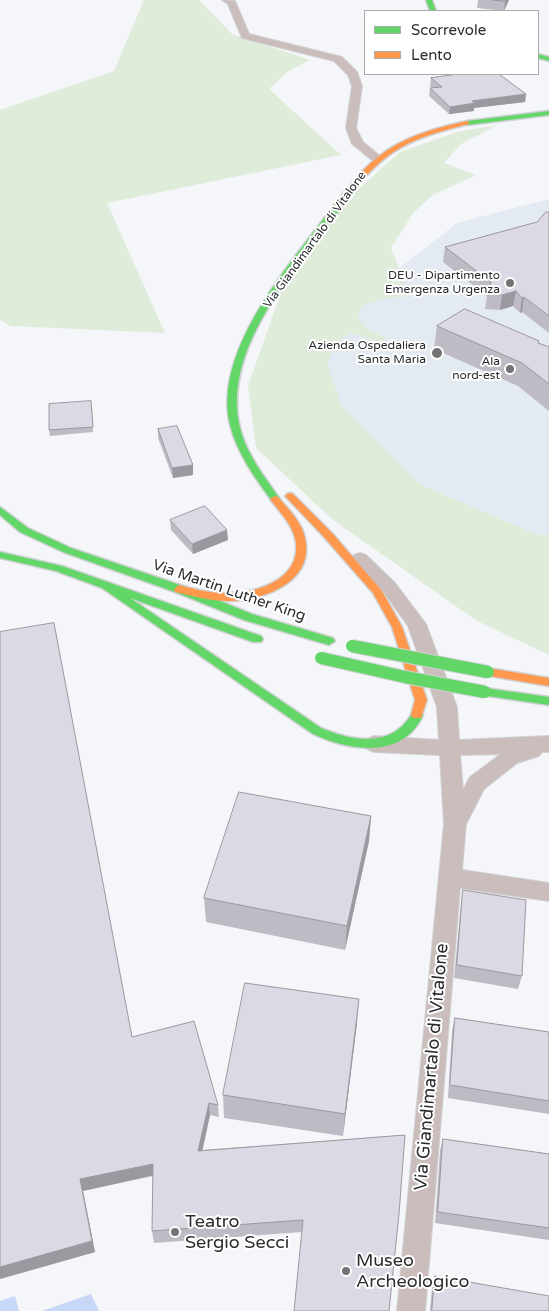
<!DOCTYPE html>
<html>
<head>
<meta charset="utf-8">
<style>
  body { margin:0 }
  #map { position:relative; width:549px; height:1311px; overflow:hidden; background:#f4f6f9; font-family:"Varela Round",sans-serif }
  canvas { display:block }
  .legend { position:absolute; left:364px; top:10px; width:175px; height:65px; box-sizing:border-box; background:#fff; border:1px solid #aaabab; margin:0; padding:6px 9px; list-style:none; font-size:15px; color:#2a2c2e }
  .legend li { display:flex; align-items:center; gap:10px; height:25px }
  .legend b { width:25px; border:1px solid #aaabab }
</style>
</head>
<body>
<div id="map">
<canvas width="549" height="1311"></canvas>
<ul class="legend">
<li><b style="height:6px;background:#63d668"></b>Scorrevole</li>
<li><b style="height:6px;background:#ff974d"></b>Lento</li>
</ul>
</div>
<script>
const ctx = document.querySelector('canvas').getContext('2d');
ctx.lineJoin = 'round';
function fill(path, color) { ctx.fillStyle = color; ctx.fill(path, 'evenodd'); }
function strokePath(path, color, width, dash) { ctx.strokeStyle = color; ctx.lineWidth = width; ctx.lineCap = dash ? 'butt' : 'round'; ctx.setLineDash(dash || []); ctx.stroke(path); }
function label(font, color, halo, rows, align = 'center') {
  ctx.font = font + ' "Varela Round",sans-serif'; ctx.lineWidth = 4; ctx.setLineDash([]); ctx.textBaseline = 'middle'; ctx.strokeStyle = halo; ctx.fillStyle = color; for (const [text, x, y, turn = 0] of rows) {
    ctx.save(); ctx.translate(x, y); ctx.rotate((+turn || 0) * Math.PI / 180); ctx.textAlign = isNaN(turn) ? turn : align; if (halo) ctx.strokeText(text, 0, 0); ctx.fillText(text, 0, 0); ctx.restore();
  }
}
fill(new Path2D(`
  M549 199V541L419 490 316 387 333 320 457 223Z`), '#e3eaf2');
fill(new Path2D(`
  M144 0H199L232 34 310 60 287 72 269 89 341 155 107 203 165 333 11 326 0 320V110L114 71Z
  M498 125 461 144 444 163 476 175 433 195 413 213 391 248 408 291 406 297 387 298 363 305 357 317 366 328 387 338 380 343 351 333 337 341 327 364 342 406 421 485 538 535H549V655L477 621 333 520 256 448 248 386 285 281 336 209 400 152 457 132Z`), '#dfecda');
fill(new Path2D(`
  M91 1294 99 1311H42Z
  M15 1296 19 1311H0V1301Z`), '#c7d7f8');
const street = new Path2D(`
  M222 0 235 1 249 34 342 57 357 72 362 86 356 128 363 142 380 156 382 158 380 160H372L352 144 346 128 352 86 348 75 334 61 242 38 228 4Z
  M360 553 366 555 395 583 426 624 457 707 459 740 549 736V752H542L539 756 517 763 484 789 466 824 462 870 549 883V901L460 888 425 1311H397L444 824 440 755 374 752 367 749 364 744 367 739 374 736 439 740 437 707 408 626 383 591 354 563 351 559 354 555ZM501 754 470 777 463 790 460 755Z`);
const fast = new Path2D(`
  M426 0H432L436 11H430Z
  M538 54 549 57V61L538 58Z
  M549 111V115L467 125 464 123 467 121Z
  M335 204 342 206C299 266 224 343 239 423 244 451 264 476 280 499L275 502 272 501C255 478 237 453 230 425 212 349 293 261 335 204Z
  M0 507 28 528 71 548 183 586 252 614 333 638 335 641 329 645 244 620 175 592 63 552 20 532 0 515Z
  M0 552 62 566 261 636 263 639 261 642H253L130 598 321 728C354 742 393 748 413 712H421L423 715C403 760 349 751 313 734L102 588 56 571 0 558Z
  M485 688 549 697V705L481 695 479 692 481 689Z`);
const slow = new Path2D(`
  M467 121 469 122V124C403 140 381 152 341 208L334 206C373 151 402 135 467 121Z
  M290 493 293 494 332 533 382 591 402 627 427 700 421 718H413L411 715 415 700 392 627 373 593 324 537 287 498 285 496 287 494Z
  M275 496 278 497C288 509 302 522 305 538 315 582 263 601 228 601 211 601 192 596 175 592L174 589 179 585C195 589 212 594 229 593 260 593 304 577 295 538 291 523 279 511 270 499Z
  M488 668 549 678V686L484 675 482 672Z`);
strokePath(street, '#d0d2d4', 2);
strokePath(fast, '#d0d2d4', 3);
strokePath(slow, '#d0d2d4', 3);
fill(street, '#cabdbb');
fill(fast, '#63d668');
fill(slow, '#ff974d');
const fastBridge = new Path2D(`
  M352 646 488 672
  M321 658 405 677 485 692`);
strokePath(fastBridge, '#d0d2d4', 14, []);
strokePath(fastBridge, '#63d668', 12);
fill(new Path2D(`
  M478 0H509L504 11 477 8Z
  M455 74H499L526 94 525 102 474 108V111L449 114 429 96 430 88H433L430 86 431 78Z
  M549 212V333L522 312 520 313 513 306 500 310 485 309 487 296 443 262 445 247 537 222Z
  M437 326 539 343 549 347V411L518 386 434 349Z
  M92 406 93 432 50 436 49 430Z
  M158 429 193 465V475L173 478 158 438Z
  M170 520 228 540 193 554 171 530Z
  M0 632 132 1037 218 1105 219 1117 210 1115 202 1150 405 1135 302 1232 154 1243 152 1231 153 1176 83 1191 95 1252 0 1279Z
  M371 816 369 841 345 950 206 922 204 898Z
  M463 890 522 976 518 989 454 978 461 904Z
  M455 1018 549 1032V1114L448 1098 452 1031Z
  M357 1023 343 1136 224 1118 223 1095Z
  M443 1139 549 1154V1240L435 1223 440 1151Z
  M435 1276 549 1311H430L432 1287Z`), '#bebbc4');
fill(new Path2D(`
  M505 0H509L504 11 505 1Z
  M526 94 525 102 474 108V111L449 114 450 107 472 101Z
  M516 291 513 306 500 310 502 295Z
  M524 297 522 312 520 313 522 298Z
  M193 465V475L173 478 172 468Z
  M227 530 228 540 193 554 192 544Z
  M371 816 369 841 345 950 347 926Z
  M359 999 357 1023 343 1136 345 1114Z
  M209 1103 210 1115 200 1162 198 1151Z
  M153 1164 154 1175 83 1191 95 1252 0 1279V1267L80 1179Z`), '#9b98a0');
const building = new Path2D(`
  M493 0H505V1Z
  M458 74H499L526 94 472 101 475 103 450 107 430 88 442 87 431 78Z
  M546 212H549V316L524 297 522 298 516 291 502 295 487 294 491 282 445 247 537 222Z
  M465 309 539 341 538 343 549 347V384L522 363 437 326Z
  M91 401 93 427 49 430V404Z
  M177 426 193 465 172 468 158 429Z
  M205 506 227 530 192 544 170 520Z
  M54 623 132 1037 194 1021 218 1105 209 1103 198 1151 405 1135 399 1214 389 1311H294L303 1220 152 1231 153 1164 80 1179 92 1241 0 1267V632Z
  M239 792 371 816 347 926 204 898Z
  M463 890 526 900 522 976 457 965Z
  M245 983 359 999 345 1114 223 1095Z
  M455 1018 549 1032V1101L450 1085Z
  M443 1139 549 1154V1228L438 1212Z
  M435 1276 549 1296V1311H432Z`);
fill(building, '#ddd9e4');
strokePath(building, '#9b98a0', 1);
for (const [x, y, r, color] of [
  [510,283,5,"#717375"],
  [437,353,6,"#717375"],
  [510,369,5,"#717375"],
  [175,1232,5,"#717375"],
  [346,1271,5,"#717375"]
]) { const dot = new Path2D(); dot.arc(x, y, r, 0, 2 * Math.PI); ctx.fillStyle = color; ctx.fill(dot); strokePath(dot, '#fff', 2); }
label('12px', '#2a2c2e', '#fff', [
  ["Via Giandimartalo di Vitalone",315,240,-54]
]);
label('12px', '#2a2c2e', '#fff', [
  ["DEU - Dipartimento",500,276],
  ["Emergenza Urgenza",500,290],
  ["Azienda Ospedaliera",426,346],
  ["Santa Maria",426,360],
  ["Ala",500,362],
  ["nord-est",500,376]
], 'right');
label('15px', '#2a2c2e', '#fff', [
  ["Via Martin Luther King",229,591,19]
]);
label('18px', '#2a2c2e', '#fff', [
  ["Via Giandimartalo di Vitalone",432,1067,-85]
]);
label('18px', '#2a2c2e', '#fff', [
  ["Teatro",185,1222],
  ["Sergio Secci",185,1243],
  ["Museo",356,1261],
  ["Archeologico",356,1282]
], 'left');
</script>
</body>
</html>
